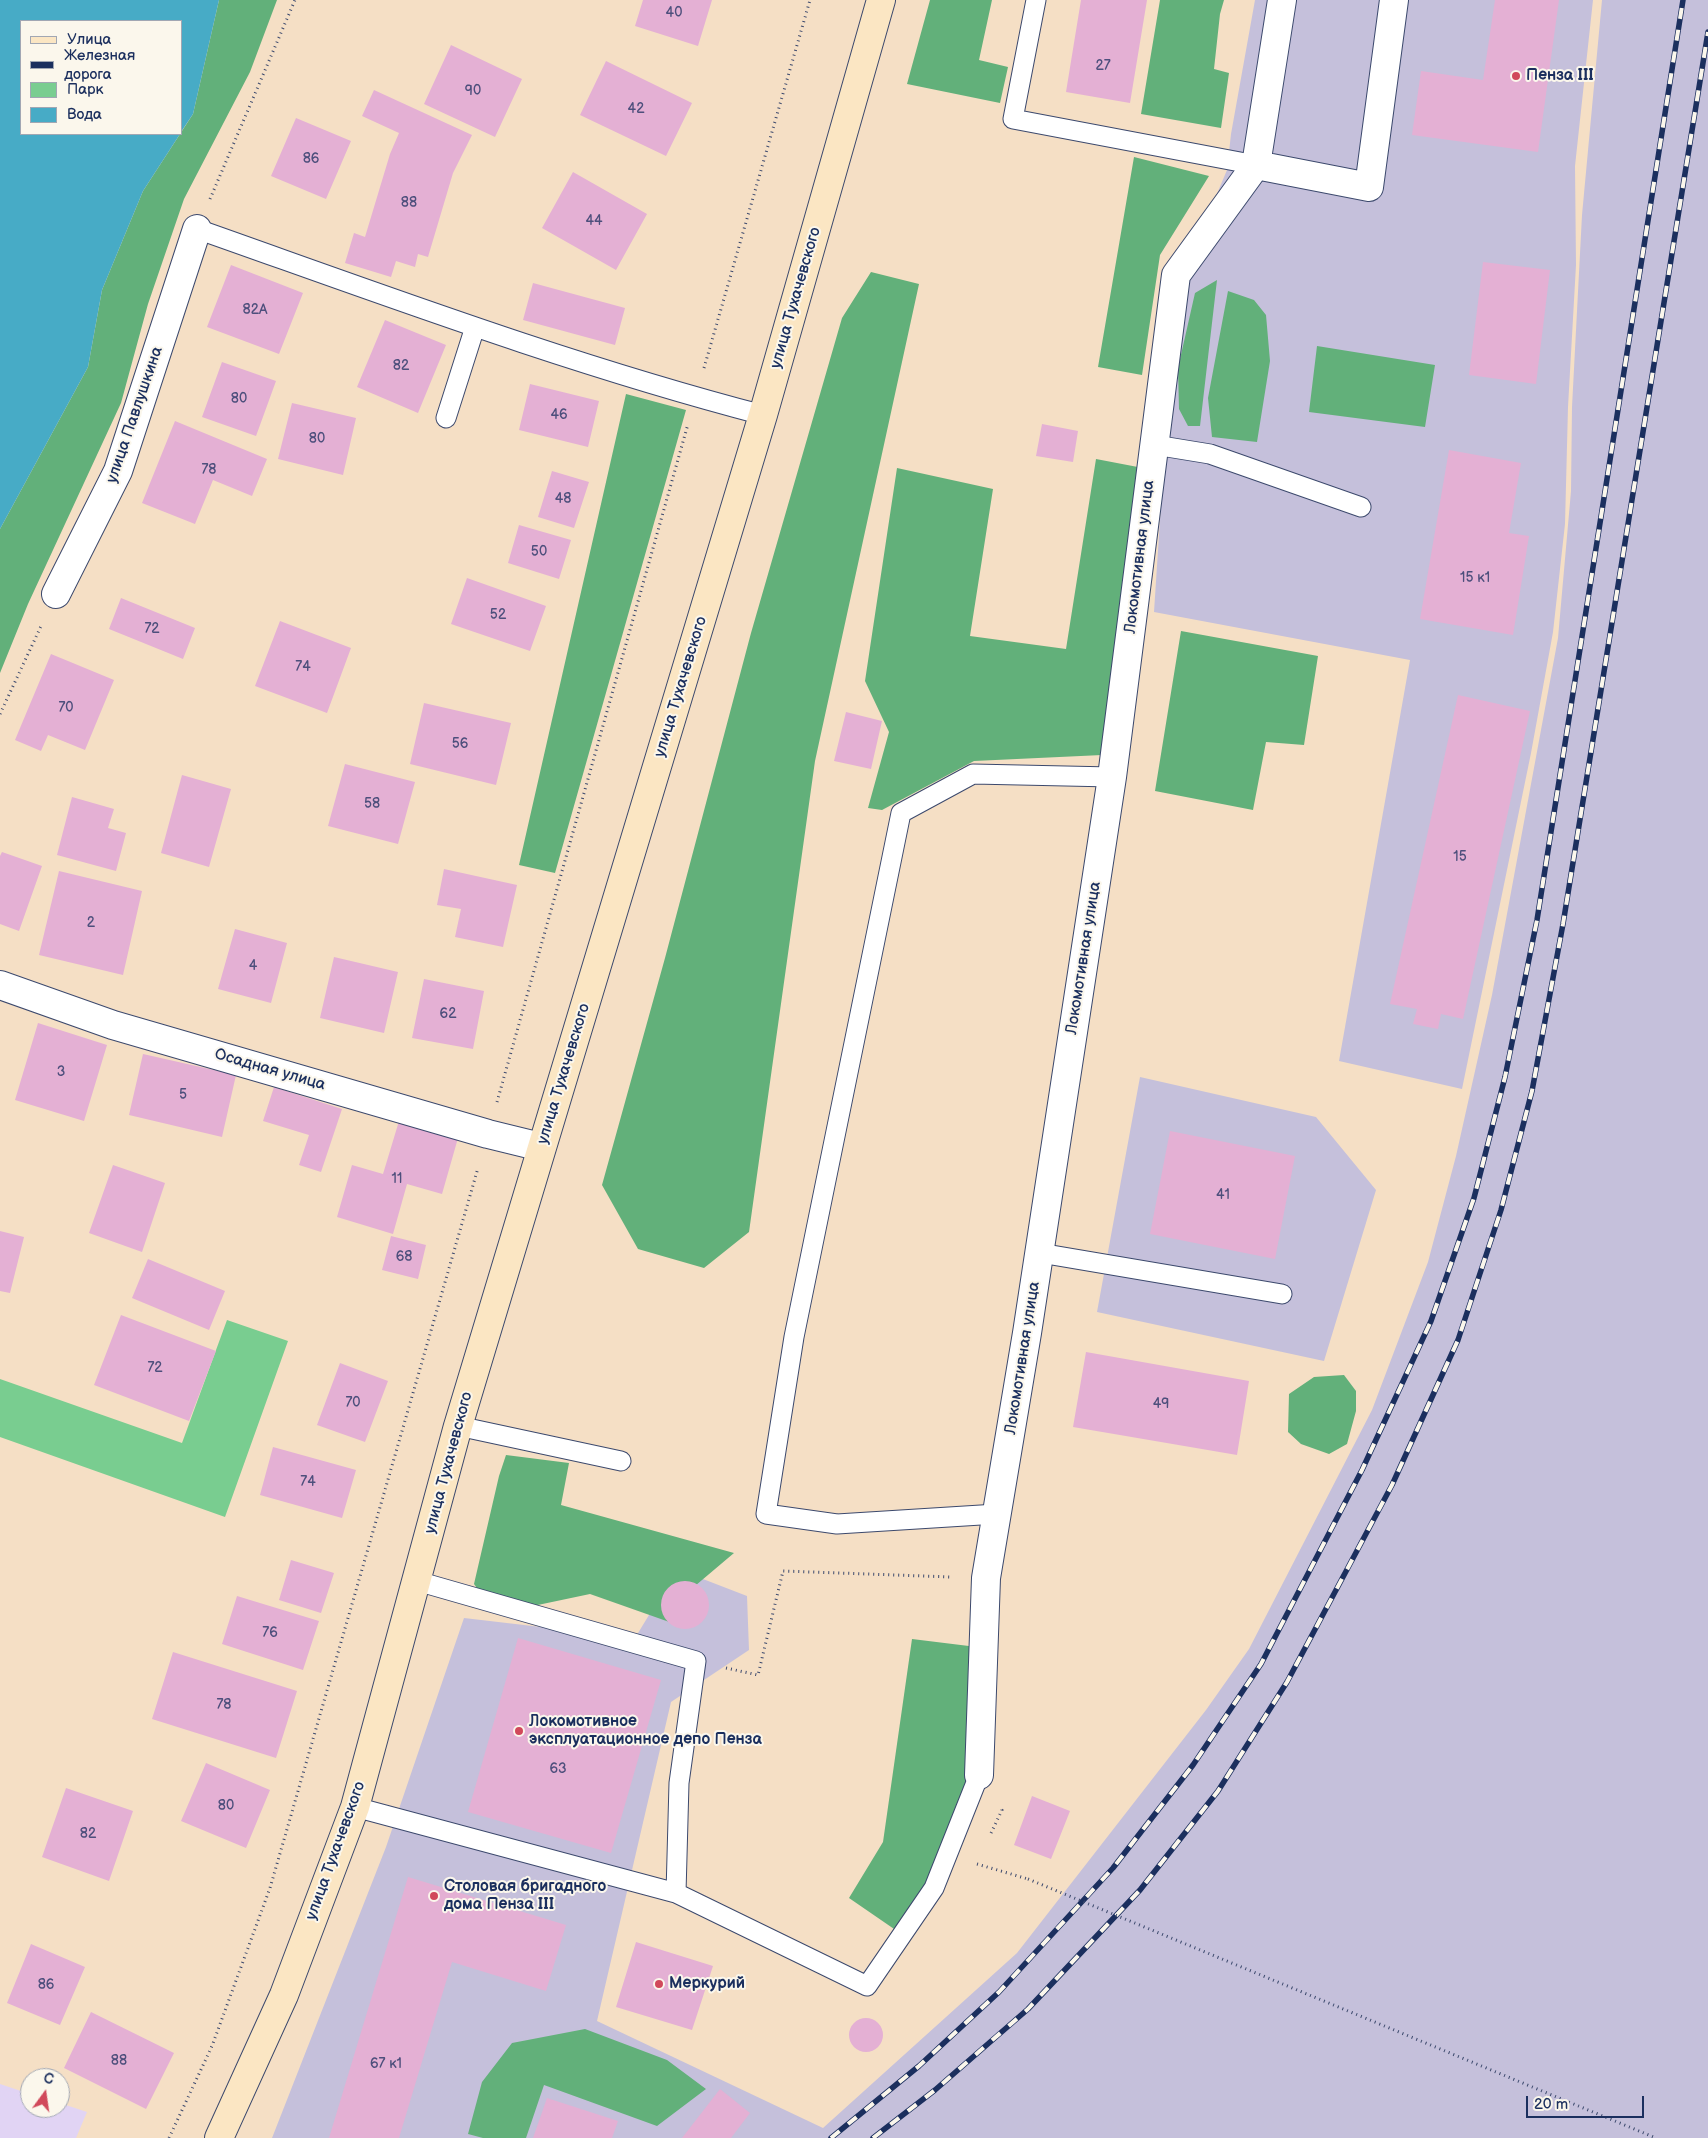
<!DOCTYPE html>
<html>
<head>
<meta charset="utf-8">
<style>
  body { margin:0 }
  #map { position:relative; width:1708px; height:2138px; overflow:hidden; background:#f5dfc5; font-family:"Balsamiq Sans",sans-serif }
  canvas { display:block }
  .legend { position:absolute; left:20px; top:20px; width:162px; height:115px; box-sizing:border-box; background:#fbf7ec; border:1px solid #a1a7b3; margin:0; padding:6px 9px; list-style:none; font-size:15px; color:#1b2f5e }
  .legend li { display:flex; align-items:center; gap:10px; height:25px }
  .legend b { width:25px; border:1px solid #a1a7b3 }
  .north { position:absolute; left:20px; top:2068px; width:50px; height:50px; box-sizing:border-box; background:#fbf7ec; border:1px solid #a1a7b3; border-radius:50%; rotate:14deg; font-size:14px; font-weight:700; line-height:20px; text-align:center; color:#1b2f5e }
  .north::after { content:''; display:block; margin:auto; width:18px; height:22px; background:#d1495b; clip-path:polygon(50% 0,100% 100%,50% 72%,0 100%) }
  .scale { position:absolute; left:1526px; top:2096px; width:118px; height:22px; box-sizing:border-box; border:2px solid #1b2f5e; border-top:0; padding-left:6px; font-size:15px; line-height:18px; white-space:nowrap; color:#1b2f5e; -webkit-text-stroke:4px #fbf7ec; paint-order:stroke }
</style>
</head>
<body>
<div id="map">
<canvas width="1708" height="2138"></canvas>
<ul class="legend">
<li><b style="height:6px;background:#fbe6c3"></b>Улица</li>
<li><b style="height:6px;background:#1b2f5e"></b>Железная дорога</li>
<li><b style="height:14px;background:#79cd90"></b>Парк</li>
<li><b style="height:14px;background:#47abc6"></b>Вода</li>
</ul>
<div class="north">С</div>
<div class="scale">20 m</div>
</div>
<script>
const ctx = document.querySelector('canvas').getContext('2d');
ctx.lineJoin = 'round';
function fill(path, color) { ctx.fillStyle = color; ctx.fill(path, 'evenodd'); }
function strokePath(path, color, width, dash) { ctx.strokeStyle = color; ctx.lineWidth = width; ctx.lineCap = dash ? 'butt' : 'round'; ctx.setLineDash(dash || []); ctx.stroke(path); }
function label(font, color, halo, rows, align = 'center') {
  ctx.font = font + ' "Balsamiq Sans",sans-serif'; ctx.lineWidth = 4; ctx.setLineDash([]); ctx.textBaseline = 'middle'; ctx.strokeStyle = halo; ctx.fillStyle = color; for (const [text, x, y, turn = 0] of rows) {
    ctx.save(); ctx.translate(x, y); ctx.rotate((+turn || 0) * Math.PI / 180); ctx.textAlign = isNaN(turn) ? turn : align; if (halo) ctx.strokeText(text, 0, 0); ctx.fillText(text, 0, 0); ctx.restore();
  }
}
fill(new Path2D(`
  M0 2084 30 2094V2108H60V2103L87 2112 76 2138H0Z`), '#e1d4f4');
fill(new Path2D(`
  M1255 0H1593L1575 166 1576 265 1568 407 1565 524 1553 632 1531 753 1462 1089 1339 1061 1410 660 1154 612 1171 350 1187 265 1227 170 1231 134Z
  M1602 0H1708V2138H272L386 1847 464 1618 635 1638 677 1569 747 1596 749 1650 671 1702 597 2021 823 2128 1017 1953 1206 1710 1249 1649 1372 1410 1428 1262 1456 1156 1492 995 1558 638 1571 491 1572 407 1582 215Z
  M1140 1077 1316 1117 1376 1190 1324 1361 1097 1312Z`), '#c5c0db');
fill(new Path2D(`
  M227 1320 288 1341 225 1517 0 1437V1379L182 1443Z`), '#79cd90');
fill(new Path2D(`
  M219 0H277L250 72 184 199 148 304 121 403 28 604 0 673V529L88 367 102 290 143 191 193 114Z
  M930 0H992L979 60 1008 67 1000 103 907 84Z
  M1160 0H1224L1220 14 1214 69 1229 73 1221 128 1141 114Z
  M1134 157 1209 176 1160 255 1142 375 1098 367Z
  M871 272 919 284 815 761 749 1232 704 1268 638 1249 602 1185 665 958 751 633 842 318Z
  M1217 280 1200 426H1188L1179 409 1178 368 1195 293Z
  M1228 291 1254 300 1266 315 1270 361 1257 442 1212 437 1208 398Z
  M1317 346 1435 365 1425 427 1309 412Z
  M626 394 686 410 555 873 519 865Z
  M1096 459 1143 468 1102 755 974 761 882 810 868 808 889 732 865 681 897 468 993 489 970 636 1066 649Z
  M1181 631 1318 656 1304 745 1266 742 1253 810 1155 791Z
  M1344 1375 1356 1391V1411L1347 1444 1329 1454 1301 1444 1288 1432 1289 1394 1314 1377Z
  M506 1455 569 1463 561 1505 734 1553 689 1591 675 1624 590 1594 514 1610 489 1605 474 1584 499 1476Z
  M912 1639 977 1647 972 1771 927 1885 897 1931 849 1898 883 1842Z
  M585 2029 667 2060 706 2089 657 2126 544 2085 526 2138H483L468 2134 482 2082 512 2043Z`), '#62b07a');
fill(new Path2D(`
  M0 0H219L193 114 181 132V21H21V134H180L143 191 102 290 88 367 0 529Z`), '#47abc6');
fill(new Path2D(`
  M643 0H712L698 46 635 26Z
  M1081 0H1147L1130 103 1066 92Z
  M1495 0H1559L1538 152 1412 135 1421 71 1483 80Z
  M451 45 522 79 495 137 424 104Z
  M606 61 692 103 666 156 580 115Z
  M374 90 472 135 453 173 428 257 418 254 415 267 396 261 391 277 345 263 354 233 365 237 390 154 399 133 362 116Z
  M296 118 351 141 326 199 271 176Z
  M573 172 647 214 616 270 542 228Z
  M1483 262 1550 270 1536 384 1469 375Z
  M231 265 303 293 279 354 207 327Z
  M533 283 625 308 615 345 523 320Z
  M385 320 446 345 418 413 357 387Z
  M222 362 276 381 256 436 202 417Z
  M530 384 599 401 588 447 519 430Z
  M292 403 356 418 343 475 278 459Z
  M175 421 267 459 252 496 213 480 195 524 142 503Z
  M1042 424 1078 431 1073 462 1036 456Z
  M1449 450 1521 463 1509 533 1529 536 1513 635 1420 619Z
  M552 471 589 482 574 528 538 517Z
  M519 525 571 540 559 579 508 563Z
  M467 578 546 606 530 651 451 624Z
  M121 598 195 628 183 659 109 629Z
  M280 621 351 648 327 713 255 686Z
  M51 654 114 680 85 750 48 735 41 751 15 740Z
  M1458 695 1530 711 1463 1019 1441 1014 1438 1029 1413 1024 1417 1009 1390 1004Z
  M424 703 511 723 496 785 410 764Z
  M846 712 882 721 871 769 834 761Z
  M345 764 415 782 398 844 328 826Z
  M182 775 231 789 209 867 161 853Z
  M72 797 114 809 108 828 126 833 116 871 57 855Z
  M2 852 42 866 19 931 0 924V856Z
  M444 869 517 885 503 947 455 937 461 909 437 905Z
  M59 871 142 891 123 975 39 955Z
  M235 929 287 943 271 1003 218 989Z
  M334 957 398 972 384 1033 320 1018Z
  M424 979 484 991 473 1049 412 1038Z
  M38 1023 107 1045 84 1121 15 1100Z
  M143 1054 236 1075 222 1137 129 1115Z
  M274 1087 342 1109 321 1172 299 1165 309 1135 263 1121Z
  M399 1121 458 1138 442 1194 407 1184 393 1234 337 1217 352 1165 383 1174Z
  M1170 1131 1295 1156 1275 1259 1150 1234Z
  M113 1165 165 1183 142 1252 89 1233Z
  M0 1231 24 1237 10 1293 0 1291Z
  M391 1236 426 1245 418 1279 382 1270Z
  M148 1259 225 1291 209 1330 132 1298Z
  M121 1315 216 1351 189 1421 94 1385Z
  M1086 1352 1249 1381 1237 1455 1073 1427Z
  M340 1363 388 1381 365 1442 317 1425Z
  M273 1447 356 1470 342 1518 260 1495Z
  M291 1560 334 1573 321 1613 279 1600Z
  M661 1605a24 24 0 1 1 48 0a24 24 0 1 1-48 0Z
  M237 1596 319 1621 303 1670 222 1644Z
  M518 1638 661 1680 611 1853 468 1812Z
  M173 1652 297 1691 276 1758 152 1719Z
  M206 1763 270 1790 246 1848 181 1821Z
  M66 1788 133 1811 109 1881 42 1857Z
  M1032 1796 1070 1811 1051 1859 1014 1845Z
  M408 1877 566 1925 546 1991 452 1962 399 2138H329Z
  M636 1942 713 1966 692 2030 616 2007Z
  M31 1944 85 1967 60 2025 7 2003Z
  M91 2012 174 2053 146 2109 64 2068Z
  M849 2035a17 17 0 1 1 34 0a17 17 0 1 1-34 0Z
  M720 2089 750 2113 731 2138H682Z
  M547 2098 618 2121 612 2138H533Z`), '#e4b0d4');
const service = new Path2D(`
  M1036 0 1013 119 1256 165
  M197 229C384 295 571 365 763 415
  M446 418 475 327
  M1155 445 1210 454 1361 507
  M1040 1253 1282 1294
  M458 1426 621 1461
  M997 1514 837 1524 766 1514 794 1337 901 813 973 774 1112 777
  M417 1581 696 1661 679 1783 676 1893 867 1986 934 1888 979 1775
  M355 1807 676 1893`);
const minor = new Path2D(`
  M1256 165 1369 187 1394 0
  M56 594 118 471 197 229
  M0 985 113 1025 488 1134 541 1147
  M979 1775 986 1578 1027 1333 1112 777 1176 275 1256 165 1282 0`);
const secondary = new Path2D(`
  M219 2138 284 1995 355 1807 458 1426 763 415 881 0`);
strokePath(service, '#3c496d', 21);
strokePath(minor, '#3c496d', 30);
strokePath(secondary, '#3c496d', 30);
strokePath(new Path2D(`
  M210 199 295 0
  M704 368 810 0
  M0 714 42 624
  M497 1102 688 424
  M726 1668 758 1675 783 1571 951 1577
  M991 1833 1002 1810 1000 1807
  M977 1864 1028 1879
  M169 2138 212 2046 270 1888 478 1168`), '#3c496d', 3, [1, 4]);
strokePath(service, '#fff', 19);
strokePath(minor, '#fff', 28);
strokePath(secondary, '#fbe6c3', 28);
const rail = new Path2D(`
  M831 2138 919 2066 999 1992 1113 1868 1193 1765 1261 1664 1362 1470 1431 1321 1474 1198 1505 1077 1537 920 1683 0
  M873 2138 935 2090 1028 2009 1140 1890 1218 1791 1287 1682 1392 1485 1458 1340 1501 1210 1532 1091 1563 924 1708 32`);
strokePath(rail, '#1b2f5e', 5.5);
strokePath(rail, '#fbf7ec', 4, [11]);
strokePath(new Path2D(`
  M1028 1879 1656 2138`), '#3c496d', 3, [1, 4]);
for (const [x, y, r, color] of [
  [1516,76,5,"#d1495b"],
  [519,1731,5,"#d1495b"],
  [434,1896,5,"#d1495b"],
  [659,1984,5,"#d1495b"]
]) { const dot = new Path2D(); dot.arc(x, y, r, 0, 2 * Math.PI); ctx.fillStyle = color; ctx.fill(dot); strokePath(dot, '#fbf7ec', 2); }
label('14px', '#4d4f7c', null, [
  ["40",674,13],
  ["27",1103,66],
  ["90",473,91],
  ["42",636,109],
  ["86",311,159],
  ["88",409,203],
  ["44",594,221],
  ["82А",255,310],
  ["82",401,366],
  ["80",239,399],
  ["46",559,415],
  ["80",317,439],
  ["78",209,470],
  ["48",563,499],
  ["50",539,552],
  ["15 к1",1475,578],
  ["52",498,615],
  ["72",152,629],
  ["74",303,667],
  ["70",66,708],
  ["56",460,744],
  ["58",372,804],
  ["15",1460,857],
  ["2",91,923],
  ["4",253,966],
  ["62",448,1014],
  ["3",61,1072],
  ["5",183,1095],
  ["11",397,1179],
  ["41",1223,1195],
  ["68",404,1257],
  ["72",155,1368],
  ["70",353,1403],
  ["49",1161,1404],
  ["74",308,1482],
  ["76",270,1633],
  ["78",224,1705],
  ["63",558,1769],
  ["80",226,1806],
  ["82",88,1834],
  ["86",46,1985],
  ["88",119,2061],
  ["67 к1",386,2064]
]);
label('bold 16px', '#1b2f5e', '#fbf7ec', [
  ["Пенза III",1526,76],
  ["Локомотивное",529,1722],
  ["эксплуатационное депо Пенза",529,1740],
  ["Столовая бригадного",444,1887],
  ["дома Пенза III",444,1905],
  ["Меркурий",669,1984]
], 'left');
label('16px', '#1b2f5e', '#fbf7ec', [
  ["улица Тухачевского",796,298,-74],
  ["улица Павлушкина",135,415,-71],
  ["Локомотивная улица",1140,557,-83],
  ["улица Тухачевского",681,687,-73],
  ["Локомотивная улица",1084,958,-81],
  ["Осадная улица",270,1070,16],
  ["улица Тухачевского",564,1074,-73],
  ["Локомотивная улица",1023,1358,-81],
  ["улица Тухачевского",449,1463,-75],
  ["улица Тухачевского",336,1851,-70]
]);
</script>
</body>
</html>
